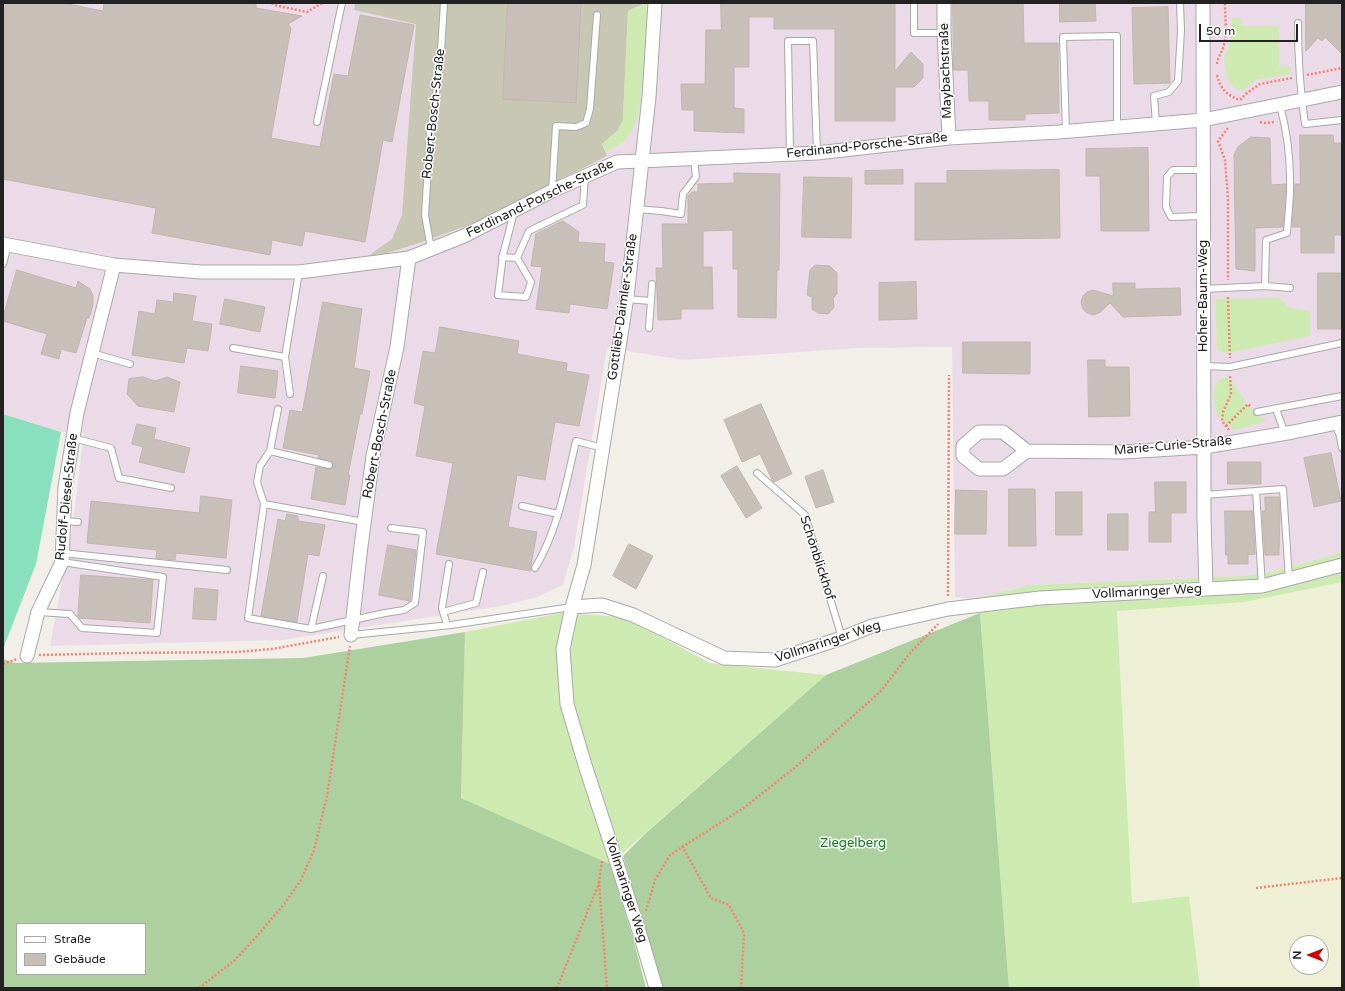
<!DOCTYPE html>
<html>
<head>
<meta charset="utf-8">
<style>
  body { margin:0 }
  #map { position:relative; width:1345px; height:991px; overflow:hidden; background:#f2efe9; font-family:"Varela Round",sans-serif }
  canvas { display:block }
  .frame { position:absolute; inset:0; border:4px solid #222; pointer-events:none }
  .legend { position:absolute; left:16px; top:923px; width:130px; height:52px; box-sizing:border-box; background:#fff; border:1px solid #a7a7a7; margin:0; padding:5px 7px; list-style:none; font-size:12px; color:#222 }
  .legend li { display:flex; align-items:center; gap:8px; height:20px }
  .legend b { width:20px; border:1px solid #a7a7a7 }
  .north { position:absolute; left:1289px; top:935px; width:40px; height:40px; box-sizing:border-box; background:#fff; border:1px solid #a7a7a7; border-radius:50%; rotate:270deg; font-size:11px; font-weight:700; line-height:16px; text-align:center; color:#222 }
  .north::after { content:''; display:block; margin:auto; width:14px; height:18px; background:#d40000; clip-path:polygon(50% 0,100% 100%,50% 72%,0 100%) }
  .scale { position:absolute; left:1199px; top:24px; width:99px; height:18px; box-sizing:border-box; border:2px solid #222; border-top:0; padding-left:5px; font-size:12px; line-height:14px; white-space:nowrap; color:#222; -webkit-text-stroke:3px #fff; paint-order:stroke }
</style>
</head>
<body>
<div id="map">
<canvas width="1345" height="991"></canvas>
<div class="frame"></div>
<ul class="legend">
<li><b style="height:5px;background:#fff"></b>Straße</li>
<li><b style="height:11px;background:#c7bfb8"></b>Gebäude</li>
</ul>
<div class="north">N</div>
<div class="scale">50 m</div>
</div>
<script>
const ctx = document.querySelector('canvas').getContext('2d');
ctx.lineJoin = 'round';
function fill(path, color) { ctx.fillStyle = color; ctx.fill(path, 'evenodd'); }
function strokePath(path, color, width, dash) { ctx.strokeStyle = color; ctx.lineWidth = width; ctx.lineCap = dash ? 'butt' : 'round'; ctx.setLineDash(dash || []); ctx.stroke(path); }
function label(font, color, halo, rows, align = 'center') {
  ctx.font = font + ' "Varela Round",sans-serif'; ctx.lineWidth = 3; ctx.setLineDash([]); ctx.textBaseline = 'middle'; ctx.strokeStyle = halo; ctx.fillStyle = color; for (const [text, x, y, turn = 0] of rows) {
    ctx.save(); ctx.translate(x, y); ctx.rotate((+turn || 0) * Math.PI / 180); ctx.textAlign = isNaN(turn) ? turn : align; if (halo) ctx.strokeText(text, 0, 0); ctx.fillText(text, 0, 0); ctx.restore();
  }
}
fill(new Path2D(`
  M3 3H1342V552L1276 571 1245 576 1030 585 972 599 955 597 952 347 858 348 684 360 607 348 574 547 563 585 537 597 501 606 282 640 50 646 73 522 84 433 61 432 3 414Z`), '#ebdbe8');
fill(new Path2D(`
  M355 3H645L628 11 623 119 618 130 602 144 607 156 478 222 419 243 387 253 368 256 392 239 402 215 416 24 354 10Z`), '#c7c7b4');
fill(new Path2D(`
  M1342 582V988H1200L1189 896 1132 903 1117 611 1245 602ZM1297 943H1321V967H1297Z`), '#eef0d5');
fill(new Path2D(`
  M645 3H649L640 107C637 120 632 133 623 142 618 146 611 149 606 152L602 144 618 130 623 119 628 11Z
  M1232 18H1241V26H1279V66L1291 67 1290 74 1255 80 1244 90 1235 89 1227 77 1224 58 1230 42Z
  M1279 298 1290 308 1310 311V336L1233 352 1223 353 1217 350 1215 299Z
  M1227 377C1242 390 1247 413 1267 421L1234 430 1217 415C1215 402 1211 389 1220 379Z
  M1342 552V582L1245 602 1117 611 1132 903 1189 896 1200 988H1009L980 613 972 599 1030 585 1245 576 1276 571Z
  M561 613 624 617 710 663 826 675 610 864 461 798 465 632Z`), '#cdebb0');
fill(new Path2D(`
  M980 613 1009 988H662L623 856 646 833 826 675Z
  M465 632 461 798 610 864 633 938 646 988H3V659L15 663 303 658ZM17 924H145V974H17Z`), '#add19e');
fill(new Path2D(`
  M3 414 61 432 36 564 3 649Z`), '#88e0be');
const building = new Path2D(`
  M3 3H63L103 11 104 3H256V8L302 16 288 24 291 28 271 138 320 147 334 74 348 76 360 15 414 25 392 142 383 140 365 242 305 231 302 246 272 240 270 255 152 233 156 208 3 179Z
  M508 3H581L576 103 503 99Z
  M721 3H895V71L911 52 923 64V78L914 87H895V121H835V29H774V17H749V67H734V108L744 109V133L694 131V110H682L681 84H705L706 30H721Z
  M953 3H1023L1024 43H1058L1059 113 1025 114V120H989V101H969L968 70H954Z
  M1060 3H1095L1096 21 1060 22Z
  M1306 3H1342V54L1325 37 1322 41 1318 38 1306 51Z
  M1168 7 1170 83 1134 84 1132 8Z
  M1300 135H1333L1334 143H1342V235H1334V253H1301V227H1292L1295 184H1300Z
  M1251 137 1270 138 1271 185 1286 184 1283 227 1255 228V271L1236 269 1235 220 1234 155 1238 147Z
  M1148 148 1149 231H1101L1100 176H1086V149Z
  M903 170V184H865V171Z
  M1059 170 1060 238 915 240V183H947V171Z
  M734 173 780 174 779 270H777L776 318 738 317V269H733V230L703 231V267H712L713 309H681V319L658 320 656 268H663L662 224H688V196L692 192H698V184L734 183Z
  M804 177 852 178 851 238 802 237Z
  M563 221 579 232 578 242 605 244 604 262 614 263 607 309 570 304 569 313 536 309 542 267 531 266 536 234Z
  M816 265 830 266 837 273V294L833 298 834 307 828 314 818 313 812 309V297L807 295 810 270Z
  M17 270 76 288 78 281 90 289 93 296V305L89 318H87L76 353 61 349 59 359 41 354 47 334 3 321V317Z
  M1318 273H1342V329H1318Z
  M916 282 917 319 879 320V283Z
  M1113 283H1135V289L1180 288 1181 315 1123 317 1110 303 1099 313 1093 315 1087 313 1083 309 1081 302 1083 296 1087 292 1093 290 1113 296Z
  M174 293 196 296 192 321 212 324 208 351 187 348 184 363 132 355 139 311 155 314 157 300 173 302Z
  M225 299 265 307 260 332 220 324Z
  M323 302 362 309 354 368 370 371 362 414H360L348 475H350L345 505 311 499 316 467 331 469 333 466 332 462 318 458 319 455 283 448 290 410 302 412Z
  M440 327 519 341 517 354 567 363 566 371 589 375 579 426 555 422 545 480 517 475 508 527 537 532 530 571 436 554 453 463 416 456 425 406 414 403 423 351 435 353Z
  M963 342H1030V374L963 373Z
  M1088 360H1105V367H1129L1130 416 1089 417Z
  M241 366 278 371 275 398 238 393Z
  M143 377 155 381 167 377 180 382 174 412 138 406 127 394 129 379Z
  M761 404 792 474 774 482 772 480 760 454 742 462 724 420Z
  M137 424 156 428 154 439 190 448 184 473 139 462 143 447 132 444Z
  M1331 453 1341 501 1314 507 1304 458Z
  M1228 462H1261V484H1228Z
  M737 466 762 508 746 518 721 476Z
  M823 470 834 502 816 508 805 477Z
  M1155 482H1186V513H1171V542H1149V512H1155Z
  M1009 489H1035L1036 546H1009Z
  M956 490 987 491 986 534H955Z
  M1056 492H1082V535H1056Z
  M201 496 232 500 226 558 176 553 175 560 156 558 157 550 87 543 91 501 199 513Z
  M1265 497H1279L1280 514 1279 555H1265L1262 511H1265Z
  M1225 511H1253L1255 554 1248 555V564H1228V555H1226Z
  M287 514 298 516V521L325 525 319 556 308 554 297 622 261 616 278 519 285 521Z
  M1108 514H1128V550H1108Z
  M629 544 653 556 636 589 613 576Z
  M388 545 416 550 410 601 379 595Z
  M81 575 153 580 150 623 79 618 78 616Z
  M195 588 218 590 216 620 193 619Z`);
fill(building, '#c7bfb8');
strokePath(building, '#c4b6ab', 1);
const service = new Path2D(`
  M914 3V33H944
  M1298 23C1298 57 1300 90 1305 124L1342 120
  M317 122 342 3
  M1156 124 1154 96 1169 92 1178 81 1181 30 1180 3
  M1066 132 1063 37 1117 36V127
  M790 154 788 41H813L817 153
  M1203 170H1173L1167 177 1166 207 1171 217 1203 216
  M552 191 556 126 576 127 586 123 590 109 597 15
  M636 209 661 211 681 214 683 194 696 177 694 159
  M431 249 425 215 430 133 440 67 444 3
  M502 257 517 258 531 282 526 297 498 295 503 255 514 212
  M517 258 529 231 583 205 585 175
  M3 264 8 245
  M1265 286 1266 240 1287 233C1288 215 1291 196 1290 178 1290 153 1286 128 1280 105
  M1204 289 1265 286 1290 288
  M626 299 651 301 649 328
  M651 301 652 284
  M233 348 285 357 299 272
  M92 353 130 364
  M285 357 290 394
  M1204 366 1230 367 1342 343
  M1276 409 1285 434
  M1257 412 1342 396
  M1335 424 1340 436 1342 448
  M73 438 111 448 119 478 171 488
  M270 451 329 465
  M757 473 805 515 842 638
  M1256 491 1283 489 1289 579
  M1205 495 1256 491 1262 586
  M264 504 257 482 260 466 270 451 278 409
  M522 506 558 514
  M64 521 78 522
  M62 553 227 570
  M535 568C558 530 566 484 576 441L603 448
  M323 576 311 629 248 618 264 504 364 522
  M38 612 70 614 82 628 157 633 163 577 62 562
  M443 612 476 603 483 572
  M447 625 442 608 449 564
  M311 629 385 613 404 610 415 603 423 532 391 528
  M351 635 451 625 572 607`);
const minor = new Path2D(`
  M655 3 649 97 627 297 584 565 572 607 563 649 567 704 585 765 640 934 656 988
  M944 3V33L949 138
  M1203 3 1204 517 1206 589
  M3 244 114 265 201 272H299L409 258 464 236 552 191 617 162 817 153 949 138 1059 132 1203 120 1342 92
  M1027 451 1003 469H979L963 456V446L979 432H1003L1027 451 1123 452 1205 447 1293 432 1342 422
  M572 607 602 605 633 615 724 658 775 660 842 638 872 626 948 609 1040 598 1262 586 1342 565
  M351 635 361 546 373 456 397 347 409 258
  M27 656 38 612 62 562 65 487 77 413 114 265`);
strokePath(service, '#a9a9a9', 8);
strokePath(minor, '#a9a9a9', 15);
strokePath(new Path2D(`
  M272 3 274 5 307 12 322 3
  M1217 64C1218 57 1222 52 1224 45 1227 32 1225 17 1225 3
  M1217 75C1220 88 1226 95 1240 100L1247 93 1260 84 1292 78
  M1307 75 1342 68
  M1260 122 1264 123 1275 122
  M1228 128 1218 141 1225 160 1228 198V280
  M1228 297 1230 358
  M1226 426 1248 404 1250 406
  M1229 430 1222 421 1223 412 1231 394 1230 375
  M948 596 949 375
  M39 655 128 653 237 652 272 649 339 637
  M3 664 17 659
  M682 846 711 898 729 905 744 933 741 988
  M602 861 599 882 607 988
  M1256 888 1342 878
  M646 911 655 880 670 855 745 807 798 765 880 692 910 653 938 624
  M199 988 235 960 258 935 285 903 301 880 314 850 327 796 350 646
  M557 988 599 883`), '#fa8072', 2.5, [2, 2]);
strokePath(service, '#fff', 6);
strokePath(minor, '#fff', 13);
label('13px', '#222', '#fff', [
  ["Maybachstraße",946,71,-92],
  ["Robert-Bosch-Straße",434,114,-84],
  ["Ferdinand-Porsche-Straße",867,146,-6],
  ["Ferdinand-Porsche-Straße",540,199,-26],
  ["Hoher-Baum-Weg",1204,296,-90],
  ["Gottlieb-Daimler-Straße",623,307,-82],
  ["Robert-Bosch-Straße",380,434,-79],
  ["Marie-Curie-Straße",1173,446,-5],
  ["Rudolf-Diesel-Straße",67,497,-84],
  ["Schönblickhof",817,558,72],
  ["Vollmaringer Weg",1147,592,-3],
  ["Vollmaringer Weg",828,642,-18],
  ["Vollmaringer Weg",626,890,72]
]);
label('13px', '#0c8416', '#fff', [
  ["Ziegelberg",853,844]
]);
</script>
</body>
</html>
